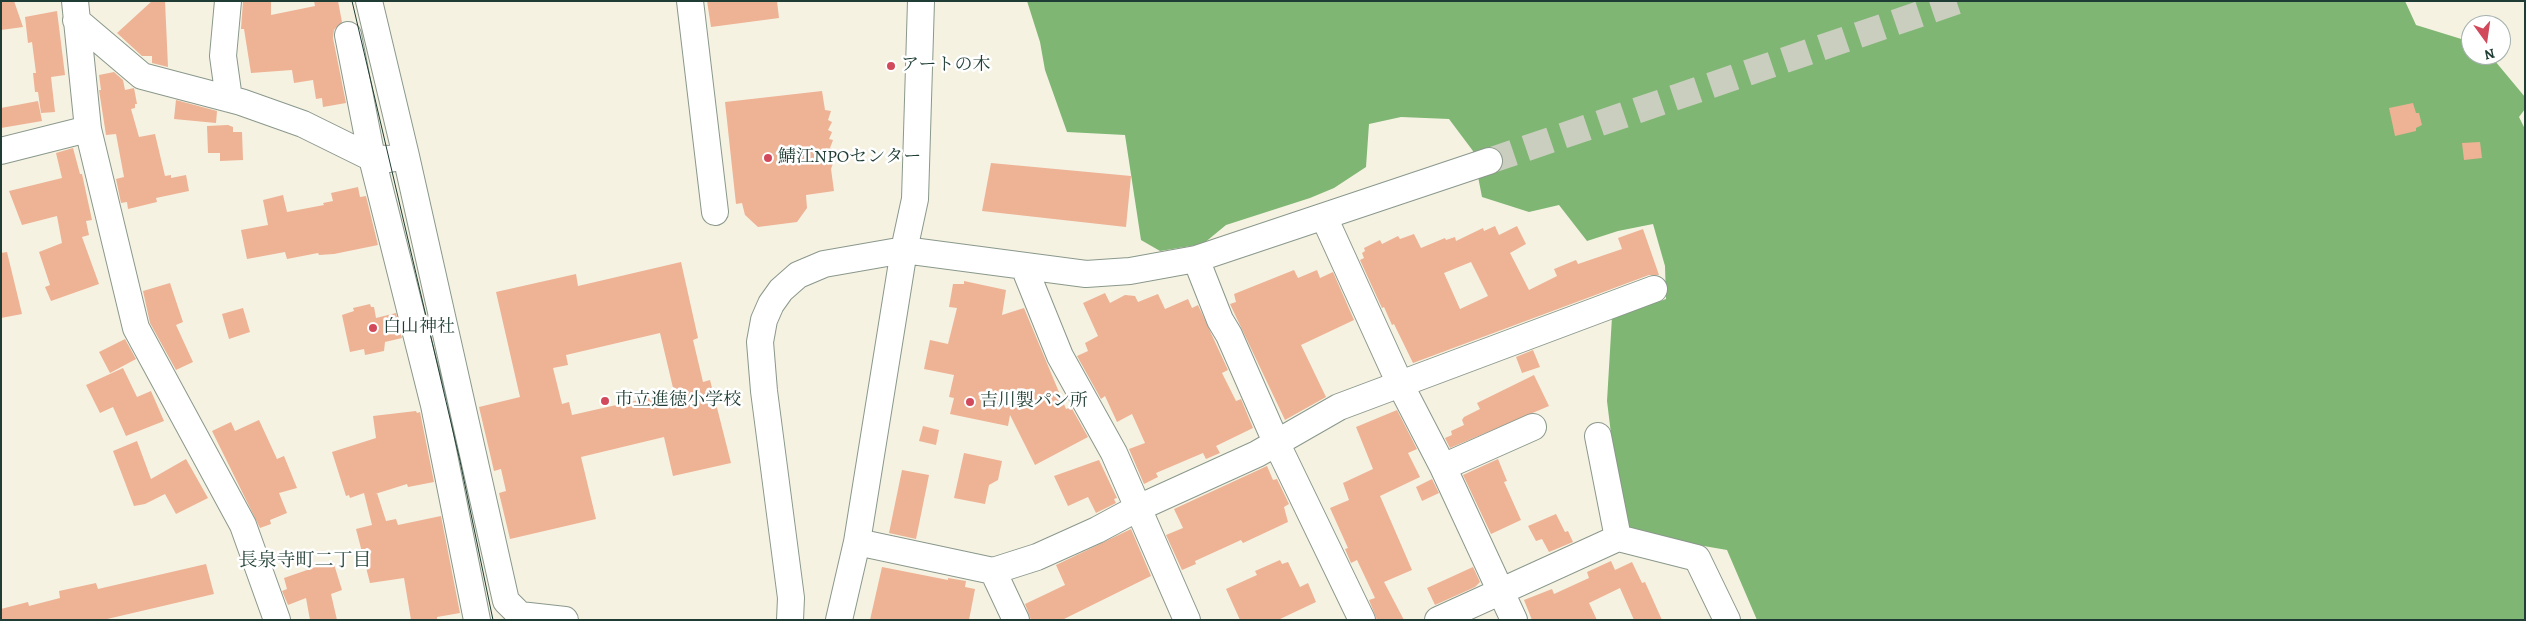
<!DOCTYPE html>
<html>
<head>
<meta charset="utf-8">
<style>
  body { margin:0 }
  #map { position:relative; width:2526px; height:621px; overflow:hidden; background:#f5f2e2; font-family:Alegreya,serif }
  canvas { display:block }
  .frame { position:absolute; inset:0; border:2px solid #1f3d34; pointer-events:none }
  .north { position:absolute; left:2461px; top:15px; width:50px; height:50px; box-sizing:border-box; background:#fff; border:1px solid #a5b1ae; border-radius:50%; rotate:166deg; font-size:14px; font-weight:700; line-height:20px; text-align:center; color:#1f3d34 }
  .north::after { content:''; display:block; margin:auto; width:18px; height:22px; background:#d1495b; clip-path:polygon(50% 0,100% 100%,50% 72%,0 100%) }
</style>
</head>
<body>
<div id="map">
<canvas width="2526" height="621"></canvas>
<div class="frame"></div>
<div class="north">N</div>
</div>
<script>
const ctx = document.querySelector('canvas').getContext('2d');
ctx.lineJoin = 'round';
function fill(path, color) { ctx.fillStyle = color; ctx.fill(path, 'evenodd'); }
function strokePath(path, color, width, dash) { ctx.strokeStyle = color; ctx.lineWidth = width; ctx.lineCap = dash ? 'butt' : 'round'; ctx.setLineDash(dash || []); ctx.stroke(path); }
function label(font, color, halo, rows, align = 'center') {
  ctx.font = font + ' Alegreya,"Noto Serif JP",serif'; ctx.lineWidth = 5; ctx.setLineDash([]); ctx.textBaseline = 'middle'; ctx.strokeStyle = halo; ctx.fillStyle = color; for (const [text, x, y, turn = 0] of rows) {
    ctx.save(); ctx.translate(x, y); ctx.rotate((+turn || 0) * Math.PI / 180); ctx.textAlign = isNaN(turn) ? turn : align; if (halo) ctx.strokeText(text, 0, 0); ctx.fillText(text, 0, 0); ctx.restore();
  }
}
fill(new Path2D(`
  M1027 1H2405L2416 25 2471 42V55H2490L2525 97V109L2519 117 2525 129V620H1757L1727 550 1623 532 1607 401 1612 317 1666 299 1665 266 1653 224 1618 231 1587 241 1559 205 1529 212 1482 197 1473 151 1449 119 1401 117 1369 124 1366 167 1334 188 1310 198 1226 225 1203 244 1160 251 1141 240 1125 135 1067 132 1045 70 1040 42Z`), '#7fb673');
fill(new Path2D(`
  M1 1H14L23 27 1 30Z
  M152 1H165L168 67 152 63V56H142L117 33Z
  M243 1H271V15L315 6 314 1H338L342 22 334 30 333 38 346 103 323 107 322 98 316 99 313 80 294 83 292 70 251 73 244 29H241Z
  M707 1H777L779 18 711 27Z
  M57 11 65 75 51 77 55 112 41 113 38 92H35L33 73H36L32 42 28 43 25 17Z
  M114 72 123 80 125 90 134 88 137 104H135V108L131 109 139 137 155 134 165 176 171 175V178L186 175 189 191 156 198 157 202 128 209 127 202 121 203 116 179 124 177 116 134 106 135 99 90H101L99 75Z
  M822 91 825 110 831 111 828 120 832 122 828 130 832 132 829 139 833 140 830 148 835 150 831 157 835 158 831 169 834 191 806 195 807 208 797 222 758 227 745 215 742 203 736 204 725 102Z
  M176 100 217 111 216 123 174 119Z
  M38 101 42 121 1 128V108Z
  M2413 103 2416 113H2419L2422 125 2416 128V131L2395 136 2389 108Z
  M228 125 233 127V132H242L243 160 220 161V153H208L207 126Z
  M2480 142 2482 158 2464 160 2462 143Z
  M73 148 80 174H82L92 220 86 221 89 235 82 237 99 284 51 301 45 287 50 285 39 252 62 243 57 216 22 225 9 191 62 178 56 153Z
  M991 163 1131 176 1126 227 982 211Z
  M358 187 360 197 366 196 378 245 334 254 319 255 318 253 287 259 285 252 247 259 241 230 268 225 263 200 283 195 287 212 324 205 323 203 333 201 331 193Z
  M1495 226 1499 235 1517 226 1526 244 1510 253 1529 290 1557 276 1554 269 1576 260 1578 264 1622 249 1618 238 1643 229 1659 275H1649L1413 363 1394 324 1392 325 1384 307 1382 308 1360 260 1364 258 1362 253 1365 251 1364 248 1380 240 1382 244 1398 236 1400 239 1414 234 1421 248 1445 238 1446 240 1455 237 1456 241 1483 228 1484 231ZM1471 262 1488 296 1460 309 1444 273Z
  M7 252 22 314 1 318V253Z
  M681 262 698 338 693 340 703 382 710 380 731 463 673 476 664 437 581 457 596 519 510 539 499 493 506 491 501 469 494 471 479 407 520 397 496 292 576 274 578 286ZM660 333 674 392 572 415 569 402 562 404 553 368 568 365 566 355Z
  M1294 270 1298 278 1317 270 1320 278 1333 272 1354 320 1301 345 1326 397 1285 420 1230 304 1236 302 1234 294Z
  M964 281 1006 290 1002 315 1024 308 1066 409 1071 407 1088 437 1035 465 1010 415 1008 426 950 414 954 398 949 397 954 375 924 369 930 340 948 344 957 308 949 307 953 284H964Z
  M170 283 183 322 176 325 193 362 176 370 150 323 143 291Z
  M1105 293 1110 303 1125 295 1135 296 1138 302 1158 294 1165 309 1188 299 1192 308 1198 305 1228 370 1222 373 1236 401 1241 399 1253 428 1216 446 1220 453 1206 459 1203 453 1156 473 1158 477 1144 484 1129 449 1145 443 1132 414 1117 422 1105 396 1101 399 1077 356 1088 351 1085 343 1098 336 1083 303Z
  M370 304 371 307H374L376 318 396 313 402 338 385 342 384 351 365 355 364 349 350 352 342 315 354 311 353 308Z
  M243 308 250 332 229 339 222 314Z
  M125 339 136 359 110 373 99 352Z
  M1533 350 1540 367 1522 373 1516 357Z
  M123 368 137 397 151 391 164 421 126 436 113 407 100 413 86 385Z
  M1534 375 1549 406 1450 448 1445 438 1452 435 1451 431 1464 425 1462 420 1464 417 1480 409 1477 403Z
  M1397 410 1417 449 1408 453 1420 477 1380 496 1412 570 1384 582 1404 620H1377L1369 600 1375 598 1357 560 1351 563 1345 549 1348 548 1330 508 1349 500 1343 483 1373 469 1356 427Z
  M416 411 417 413 420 412 434 482 408 487 407 484 375 494 377 493 386 521 396 519 398 525 441 516 460 613 437 617V620H411L404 578 370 583 356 529 372 525 364 493 350 498 349 495 346 496 332 452 376 438 373 416Z
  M259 420 277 459 284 456 297 488 279 493 287 513 270 520 271 524 260 528 212 431 231 422 235 431Z
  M923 426 939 430 936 445 919 441Z
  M137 441 151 479 186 459 208 498 176 514 165 494 145 504 134 506 113 451Z
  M964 453 1002 461 998 480 989 485 985 504 954 498Z
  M1498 459 1507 481 1504 482 1521 520 1491 534 1463 475Z
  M1099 460 1117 498 1114 499 1116 503 1096 513 1088 497 1068 506 1054 476Z
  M1267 466 1273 480 1277 479 1289 504 1284 507 1288 522 1243 543 1241 540 1195 561 1196 564 1182 570 1166 535 1183 528 1174 509Z
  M902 470 929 475 916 539 889 533Z
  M1432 479 1439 493 1422 501 1416 487Z
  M1556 514 1565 532 1568 531 1573 542 1549 552 1542 539 1536 541 1528 526Z
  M1131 529 1151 576 1062 620H1031L1025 604 1065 585 1056 565Z
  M1280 560 1282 564 1288 562 1300 587 1308 583 1316 602 1278 620H1240L1226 589 1257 575 1255 571Z
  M333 561 342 590 331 594 337 620H310L306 598 288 605 282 591 287 589 284 578Z
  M1611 561 1615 570 1632 562 1642 583 1645 582 1662 620H1634L1620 588 1589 603 1597 620H1532L1524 600 1552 589 1554 594 1589 578 1587 572Z
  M206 564 214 594 103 620H1V609L28 602 29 606 60 598 59 591 96 583 98 589Z
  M882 567 948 580V578L966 581 965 587 975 589 969 620H870Z
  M1473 567 1480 582 1475 587 1435 605 1427 588Z`), '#eeb295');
strokePath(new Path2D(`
  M1489 161 1958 1`), '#cacebf', 26, [26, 13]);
const minor = new Path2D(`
  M75 1 88 129 136 328 243 525 277 620
  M228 1 223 56 229 99
  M690 1 715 212
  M76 20 142 76 241 102 303 124 372 158 389 159 406 156 369 1
  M348 35 372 158 434 405 477 620
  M1 151 88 129
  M406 156 506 601 520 615 565 620
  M1324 217 1400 384 1443 467 1514 620
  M1196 259 1220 320 1229 335 1276 442 1362 620
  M1024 267 1060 356 1114 453 1187 620
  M1598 436 1618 538 1697 558 1727 620
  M1443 467 1533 427
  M857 542 993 571 1037 557 1097 530 1136 509 1257 454 1339 407 1654 289
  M993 571 1016 620
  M790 620 791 598 764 391 760 342 764 320 771 304 781 290 798 275 824 264 904 250 1086 274 1130 271 1196 259 1489 161
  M839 620 857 542 904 250 915 199 921 1
  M1438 620 1618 538`);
strokePath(minor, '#8a988b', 28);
strokePath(minor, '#fff', 26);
strokePath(new Path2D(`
  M352 1 460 461 493 620`), '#1f3d34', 1);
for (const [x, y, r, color] of [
  [891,66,5,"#d1495b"],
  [768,158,5,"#d1495b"],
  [373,328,5,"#d1495b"],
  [605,401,5,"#d1495b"],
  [970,402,5,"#d1495b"]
]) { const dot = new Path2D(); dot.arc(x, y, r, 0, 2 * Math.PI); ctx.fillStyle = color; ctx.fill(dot); strokePath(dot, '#fff', 2); }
label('18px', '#1f3d34', '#fff', [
  ["アートの木",901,66],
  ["鯖江NPOセンター",778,158],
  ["白山神社",383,328],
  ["市立進徳小学校",615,401],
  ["吉川製パン所",980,402]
], 'left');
label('19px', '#1f3d34', '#fff', [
  ["長泉寺町二丁目",305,561]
]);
</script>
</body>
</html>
